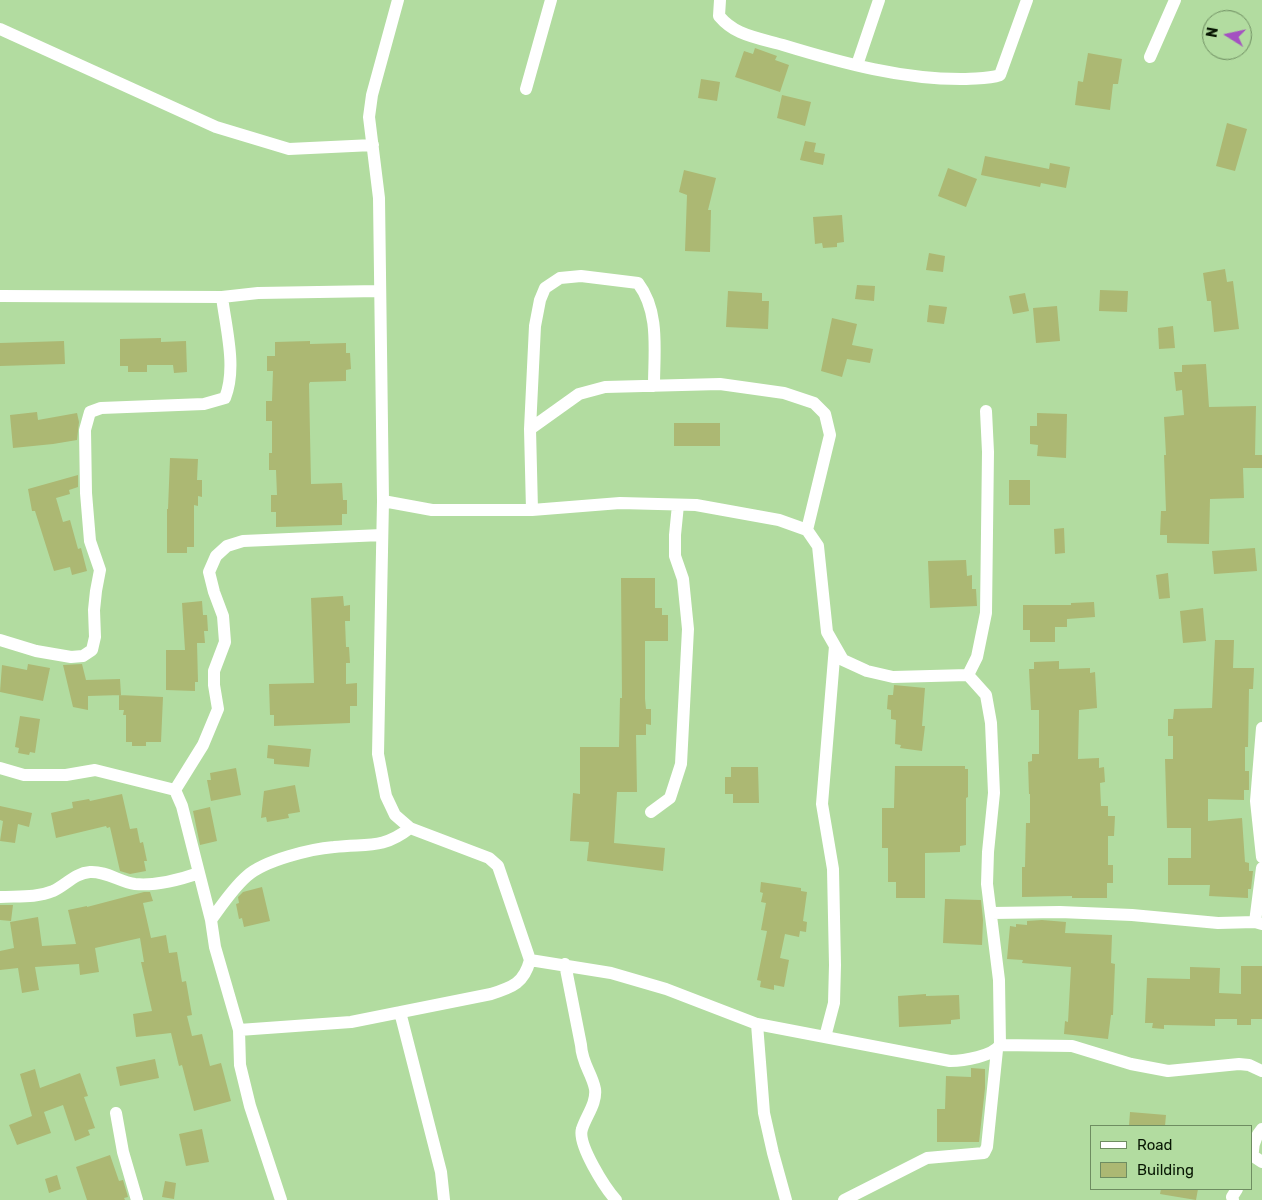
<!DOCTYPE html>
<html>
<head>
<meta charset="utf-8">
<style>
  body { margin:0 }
  #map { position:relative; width:1262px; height:1200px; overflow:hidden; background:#b2dca0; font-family:Rubik,sans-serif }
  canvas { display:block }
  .legend { position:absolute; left:1090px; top:1125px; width:162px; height:65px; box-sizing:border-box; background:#b2dca0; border:1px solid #6e8d61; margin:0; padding:6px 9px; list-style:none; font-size:15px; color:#081703 }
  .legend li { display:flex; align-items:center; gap:10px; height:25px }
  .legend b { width:25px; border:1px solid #6e8d61 }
  .north { position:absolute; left:1202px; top:10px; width:50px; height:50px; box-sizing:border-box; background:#b2dca0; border:1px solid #6e8d61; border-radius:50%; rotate:280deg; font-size:14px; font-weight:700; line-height:20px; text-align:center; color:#081703 }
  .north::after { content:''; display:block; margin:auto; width:18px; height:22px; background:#a451c1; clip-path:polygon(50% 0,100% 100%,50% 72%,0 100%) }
</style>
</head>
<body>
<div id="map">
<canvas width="1262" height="1200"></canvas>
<ul class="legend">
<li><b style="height:6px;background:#fff"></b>Road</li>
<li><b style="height:14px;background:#acb873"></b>Building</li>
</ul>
<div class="north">N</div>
</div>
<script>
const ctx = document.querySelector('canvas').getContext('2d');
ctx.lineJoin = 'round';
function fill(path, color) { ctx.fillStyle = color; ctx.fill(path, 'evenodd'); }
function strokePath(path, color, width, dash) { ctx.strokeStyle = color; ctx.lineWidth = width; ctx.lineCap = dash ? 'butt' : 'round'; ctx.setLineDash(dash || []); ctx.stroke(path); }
fill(new Path2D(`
  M755 48 777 56 775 60 789 65 780 92 735 77 744 51 753 54Z
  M1088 53 1122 59 1118 84H1113L1110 110 1075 105 1078 81 1083 82Z
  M701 79 720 82 717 101 698 98Z
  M782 95 811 102 805 126 777 118Z
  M1227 123 1247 129 1235 171 1216 166Z
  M805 141 816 143 814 152 825 154 823 165 800 160Z
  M985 156 1049 169 1050 163 1070 167 1066 188 1041 183 1040 187 981 175Z
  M948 168 977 179 966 207 938 196Z
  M684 170 716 178 708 210H711L710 252 685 251 687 195 679 192Z
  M842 215 844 242 837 243V247L823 248 822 243 815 244 813 217Z
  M929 253 945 256 943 272 926 270Z
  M1225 269 1227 282 1233 281 1239 329 1214 332 1211 301H1207L1203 273Z
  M857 285 875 286 874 301 855 299Z
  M1100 290 1128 291 1127 312 1099 311Z
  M728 291 762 293V301H769L768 329 726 327Z
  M1025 293 1029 311 1013 314 1009 296Z
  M929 305 947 307 944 324 927 322Z
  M1057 306 1060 341 1036 343 1033 308Z
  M832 318 857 324 852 345 873 349 870 363 847 359 842 377 821 371Z
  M1173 326 1175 348 1159 349 1158 328Z
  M161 338V342L186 341 187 372 174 373 173 365H147V372H128V366H120V339Z
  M64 341 65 364 0 366V343Z
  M310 341V344L346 343V353H350L351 369 346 370V381L310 382 309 384 311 484 342 483 343 500H347V514H342V525L276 527V512H271V495H277L276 470H269V453H272V421H266V401H272L273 371H267V356H275V342Z
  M1206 364 1209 407 1256 406 1255 455H1262V468H1243L1244 498 1210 499 1209 544 1167 543V535H1160L1161 511H1166L1164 455H1166L1164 417 1184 415 1182 390 1176 391 1174 372H1182V365Z
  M37 412 38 420 77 413 79 422 77 440 53 444 13 448 10 415Z
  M1037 413 1067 414 1066 458 1037 456 1038 445 1030 444V426H1037Z
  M674 423H720V446H674Z
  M170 458 198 459 197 480H202V497L198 496V506L194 505V547H187V553H167V509H168Z
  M78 475V487L69 490 70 494 56 498 63 522 70 520 78 549 81 548 87 571 72 575 70 567 54 571 35 511H32L28 489Z
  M1009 480H1030V505H1009Z
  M1064 528 1065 553 1055 554 1054 529Z
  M1255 548 1257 571 1214 574 1212 551Z
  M966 560 967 576 972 575V589H976L977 606 930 608 928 561Z
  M1168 573 1170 598 1159 599 1156 575Z
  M621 578H655V608H662V615H668V641H645V699L646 709H651V725L646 724V735H636L637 792H617L614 843 665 848 663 871 587 861 589 842 570 841 573 793 580 794V747H619L620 698H622Z
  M343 596 344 606 350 605V621H345L346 647H349L350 663H346V684L357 683V706H350V723L274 726V715H270L269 684 314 683 311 598Z
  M202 601 203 615H207L208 631H204L205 643H197L198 682H195V691L166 690V650H185L182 603Z
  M1094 602 1095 617 1067 619V627H1055V642H1030V630H1023V605H1071V603Z
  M1203 608 1206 641 1183 643 1180 611Z
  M1215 640H1234L1233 668H1254L1253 689H1249L1248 747H1245V771H1249V790H1244V800L1208 799V821L1242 818 1245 862 1249 863V871H1253L1251 889H1248V898L1209 896 1210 885H1168V858H1191V828H1167L1165 759H1173V736H1168V719H1173L1174 709 1212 708Z
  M1059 661V669L1090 668V673L1095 672 1097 708 1079 710 1078 759 1099 758V768L1104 767 1105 782 1100 783 1101 806H1108V816H1115L1114 836H1108V865H1113V883H1107V898H1072V896L1022 897V867H1025L1026 823H1030V794H1029L1028 762 1032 761V754H1039V710H1031L1029 669H1034V662Z
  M28 664 50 668 43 701 0 692 2 665 27 670Z
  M82 664 86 680 120 679 121 695 88 696V710L73 707 63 665Z
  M894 685 925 688 922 726H925L922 751 900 748 901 745 895 744 896 720 891 719V710L887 709 888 695H893Z
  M119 695 163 697 161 742H146V746H132V742H126V715H123L124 710H119Z
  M20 716 40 719 35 753 30 752 29 755 18 753 19 748 15 747Z
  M268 745 311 749 309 767 274 764V759L267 758Z
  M895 766H965V769H968V797L966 798V845L960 846V852L925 853V898H896V882H888V848H882V808H894Z
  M731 767H758L759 803H733V794H725V777H731Z
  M236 768 241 795 211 801 207 780H211L210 773Z
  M295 785 300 812 288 814 289 818 267 822 266 817 261 818 264 791Z
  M122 794 130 829 137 828 140 843 143 842 147 861H144L146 871 130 874 120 871 110 827 107 828 106 826 56 838 51 813 73 808 72 802 89 799 90 801Z
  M0 806 32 813 29 827 18 824 15 843 0 841 3 821 0 820Z
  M210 807 217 841 200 845 193 811Z
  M761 882 801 888V891L807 892 803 921 807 922 806 932 800 931 799 937 785 934 780 958 789 960 784 987 774 985V990L760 987 761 981 757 980 767 931 761 930 766 903 761 902 763 893 760 892Z
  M262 887 270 921 244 927 242 918 239 919 236 904 239 903 238 897 243 892Z
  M144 892H150L153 901 143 903 151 938 166 935 169 953 177 952 182 982 186 981 192 1015 187 1016 192 1036 202 1034 210 1066 221 1063 231 1101 194 1111 182 1065 179 1066 171 1033 136 1037 133 1014 152 1011 141 962H144L140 938 95 948 99 972 80 975 79 964 35 967 39 990 22 993 18 968 0 970V951L14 948 10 922 38 917 42 946 76 944 68 910 87 906V907Z
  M945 899 981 900 983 920 982 945 943 943Z
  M0 905H13L11 921 0 920Z
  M1042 920 1066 922 1065 933 1112 935 1111 963 1115 964 1113 1015H1111L1108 1039 1064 1034 1065 1021 1068 1022 1071 967 1022 963 1023 960 1007 959 1010 926 1016 927V924L1027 925V921Z
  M1241 966H1262V1019H1251V1025H1237V1019H1215V1026L1164 1025V1029L1152 1028 1153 1023H1145L1147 978 1190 979V967L1220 968 1219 993 1241 994Z
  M926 994V996L959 995 960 1019 951 1020V1024L899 1027 898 996Z
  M155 1059 159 1078 120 1086 116 1067Z
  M971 1068 985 1069V1088L979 1142H937V1109H945L946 1076 971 1077Z
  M35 1069 40 1088 80 1073 88 1096 84 1097 95 1128 88 1130 90 1135 75 1141 63 1105 44 1112 51 1133 17 1145 9 1125 32 1116 20 1074Z
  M1130 1112 1166 1115 1165 1126H1129Z
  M202 1129 209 1162 186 1166 179 1134Z
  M110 1155 119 1181 123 1180 128 1197 124 1198 125 1200H87L76 1167Z
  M57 1175 61 1189 49 1193 45 1179Z
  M165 1181 176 1183 174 1199 162 1197Z
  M1161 1189H1198L1196 1200 1160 1194Z`), '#acb873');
strokePath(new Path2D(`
  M398 0 372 95 369 117 379 198 383 501 378 754 386 796 395 815 410 828 489 858 498 866 530 960C524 983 513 987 491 994L351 1022 239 1030 215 947 211 920C222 905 233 888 247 876 265 860 311 849 334 847 366 843 382 850 410 828
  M720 0 719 16C725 23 731 28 740 32 753 38 769 41 783 45 842 63 904 80 966 79 978 78 989 79 1000 75L1027 0
  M0 29 216 127 289 149 373 145
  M1150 57 1175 0
  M857 65 879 0
  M526 89 551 0
  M0 296 222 297 258 293 379 291
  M530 429 579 394 605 387 720 384 784 393 814 403 825 414 830 435 807 530
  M383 501 432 510H532L620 503 696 505 779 520 807 530 818 546 827 632 843 660 867 671 893 677 968 675 977 657 986 613 988 452 986 411
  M532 510 530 429 535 326 540 300 545 288 560 278 581 276 638 283C660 312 654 351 654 386
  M0 640 36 651 71 657 83 656 92 650 95 637 94 610 96 591 100 570 90 541 86 493 85 430 90 412 101 408 204 404 225 398C237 368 226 329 222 297
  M968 675 986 695 991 723 994 793 988 852 987 884 999 980 1000 1045
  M1262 728 1256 801 1262 857
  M0 768 24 775H66L95 770 175 790 182 806 211 920
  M175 790 203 745 218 709 214 685V671L225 642 223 616 214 592 209 572 216 556 227 546 243 541 382 535
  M651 812 670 798 681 764 688 629 683 579 675 556V535L678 505
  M0 897C18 896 36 898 53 891 66 885 75 873 90 872 106 871 120 882 135 884 156 886 179 880 199 873
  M992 913 1060 912 1132 915 1218 923 1255 922 1262 924
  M1255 922 1262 868
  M530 960 611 973 666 989 757 1024 950 1061C964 1061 993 1056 1000 1045L1072 1046 1131 1064 1168 1071 1239 1064 1249 1065 1262 1071
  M565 964 581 1045C582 1064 592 1073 595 1089 597 1103 586 1116 582 1129 577 1144 605 1188 616 1200
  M400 1012 441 1172 444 1200
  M757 1024 764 1113 773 1153 786 1200
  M239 1030 240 1065 250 1106 281 1200
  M825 1037 834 1003 835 965 833 869 822 804 835 646
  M116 1113 123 1152 137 1200
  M1262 1129C1255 1137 1252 1145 1253 1156L1262 1162
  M844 1200 927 1158 984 1153 987 1147 997 1050
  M1233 1200 1232 1197 1237 1189`), '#fff', 12);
</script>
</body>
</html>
